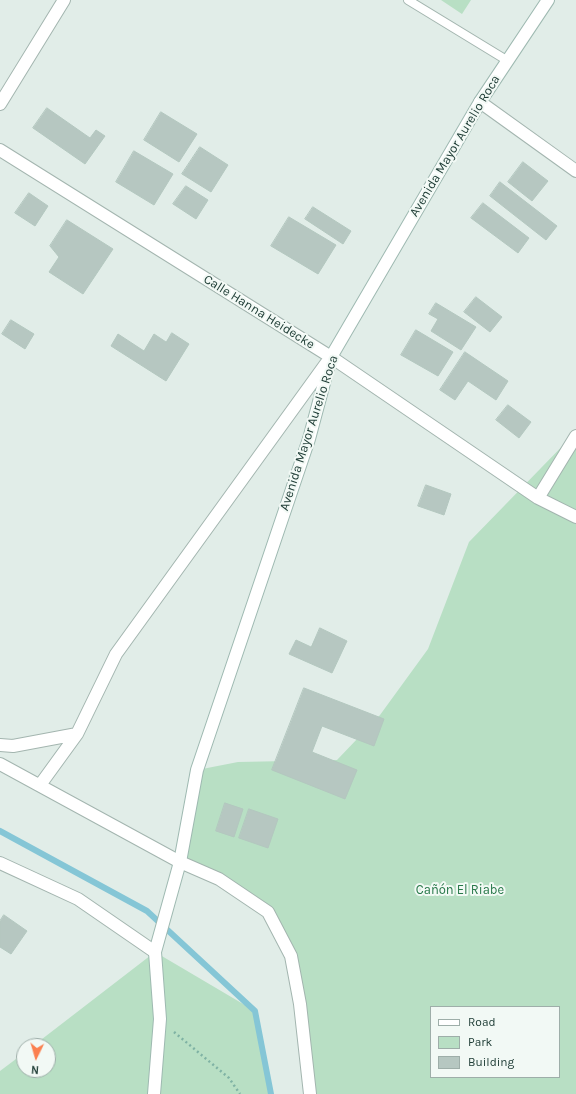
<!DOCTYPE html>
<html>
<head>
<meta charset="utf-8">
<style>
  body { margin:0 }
  #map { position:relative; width:576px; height:1094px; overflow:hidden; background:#e1ede8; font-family:Karla,sans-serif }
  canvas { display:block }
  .legend { position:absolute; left:430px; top:1006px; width:130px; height:72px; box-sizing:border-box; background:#f2f9f5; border:1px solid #9eaea9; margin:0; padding:5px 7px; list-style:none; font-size:12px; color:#203e37 }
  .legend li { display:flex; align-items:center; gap:8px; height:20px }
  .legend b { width:20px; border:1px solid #9eaea9 }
  .north { position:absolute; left:16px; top:1038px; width:40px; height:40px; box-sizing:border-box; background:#f2f9f5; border:1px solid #9eaea9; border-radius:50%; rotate:185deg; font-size:11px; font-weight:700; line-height:16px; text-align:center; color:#203e37 }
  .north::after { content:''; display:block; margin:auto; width:14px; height:18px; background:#fb8050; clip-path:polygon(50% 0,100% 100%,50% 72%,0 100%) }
</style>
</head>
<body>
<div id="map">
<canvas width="576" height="1094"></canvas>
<ul class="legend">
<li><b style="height:5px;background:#fff"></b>Road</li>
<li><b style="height:11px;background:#b8dfc4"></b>Park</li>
<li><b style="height:11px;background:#b6c7c1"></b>Building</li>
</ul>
<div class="north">N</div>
</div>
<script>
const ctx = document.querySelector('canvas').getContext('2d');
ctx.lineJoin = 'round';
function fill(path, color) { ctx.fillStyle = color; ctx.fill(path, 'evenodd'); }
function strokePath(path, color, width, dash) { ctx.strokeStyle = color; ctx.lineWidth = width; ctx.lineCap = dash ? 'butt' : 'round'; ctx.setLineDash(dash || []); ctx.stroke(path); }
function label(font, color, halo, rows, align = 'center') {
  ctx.font = font + ' Karla,sans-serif'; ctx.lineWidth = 4; ctx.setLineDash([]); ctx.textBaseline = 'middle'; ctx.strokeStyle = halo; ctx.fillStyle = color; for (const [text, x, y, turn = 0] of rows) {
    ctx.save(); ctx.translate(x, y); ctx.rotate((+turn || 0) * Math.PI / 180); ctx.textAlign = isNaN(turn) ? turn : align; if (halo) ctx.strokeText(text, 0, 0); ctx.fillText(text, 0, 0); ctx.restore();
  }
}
fill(new Path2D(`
  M441 0H471L462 14Z
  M576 432V1094H310L291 956 268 912 180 862 197 770 238 762 337 760 380 715 428 649 469 542ZM431 1007H559V1077H431Z
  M155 952 255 1011 271 1094H0V1071L24 1053V1070H48V1046H33Z`), '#b8dfc4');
strokePath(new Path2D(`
  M0 831 147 911 255 1011 271 1094`), '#85c6d6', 6);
const building = new Path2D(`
  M47 108 90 138 96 130 105 136 85 164 33 128Z
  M161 112 197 134 179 162 144 140Z
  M200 147 228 165 211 192 182 174Z
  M134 151 173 174 154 205 116 182Z
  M523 162 548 181 532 201 508 182Z
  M500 182 557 226 546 240 490 196Z
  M186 186 208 200 196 219 173 204Z
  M29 193 48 206 35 226 15 213Z
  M483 203 529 238 518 253 471 218Z
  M313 207 351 231 343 244 305 219Z
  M289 217 336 245 318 274 271 246Z
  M67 220 113 249 83 294 49 272 59 257 50 246Z
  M476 297 502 317 490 332 464 312Z
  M436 303 476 327 461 350 431 331 438 319 429 314Z
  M11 320 34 334 25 349 2 334Z
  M416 330 453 352 438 376 401 355Z
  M172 333 189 344 166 381 111 346 118 334 144 351 154 334 166 342Z
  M465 352 508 381 496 400 468 381 455 400 440 390Z
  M508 405 531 422 519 438 496 420Z
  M426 485 451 494 444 515 418 506Z
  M320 628 347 641 332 673 289 654 296 640 311 647Z
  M304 688 384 719 374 746 322 726 312 752 357 770 345 799 272 770Z
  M225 803 243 809 234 837 216 831Z
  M249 809 278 819 268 848 239 838Z
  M4 915 27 931 11 954 0 947V921Z`);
fill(building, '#b6c7c1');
strokePath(building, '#b3c7bf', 1);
const lane = new Path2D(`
  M408 0 508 61`);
const street = new Path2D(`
  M480 102 576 171
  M0 104 64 0
  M0 150 331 357 538 498 576 517
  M538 498 576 436
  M0 745 13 746 77 734
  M0 764 180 862 219 879 268 912 291 956 300 1004 310 1094
  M40 785 77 734 116 654 330 358
  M0 863 78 899 155 952`);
const secondary = new Path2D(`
  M154 1094 160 1019 155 952 180 862 197 770 309 439 331 357 480 102 548 0`);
strokePath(lane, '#a3b5af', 10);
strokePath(street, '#a3b5af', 14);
strokePath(secondary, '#9eb9b1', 14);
strokePath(new Path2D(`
  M174 1032 229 1078 240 1094`), '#7fb2a4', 2.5, [2, 3]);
strokePath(lane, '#fff', 8);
strokePath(street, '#fff', 12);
strokePath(secondary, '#fff', 12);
label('13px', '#203e37', '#f2f9f5', [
  ["Avenida Mayor Aurelio Roca",455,146,-59],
  ["Calle Hanna Heidecke",259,312,32],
  ["Avenida Mayor Aurelio Roca",309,433,-72]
]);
label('13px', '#277849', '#f2f9f5', [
  ["Cañón El Riabe",460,890]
]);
</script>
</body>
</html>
